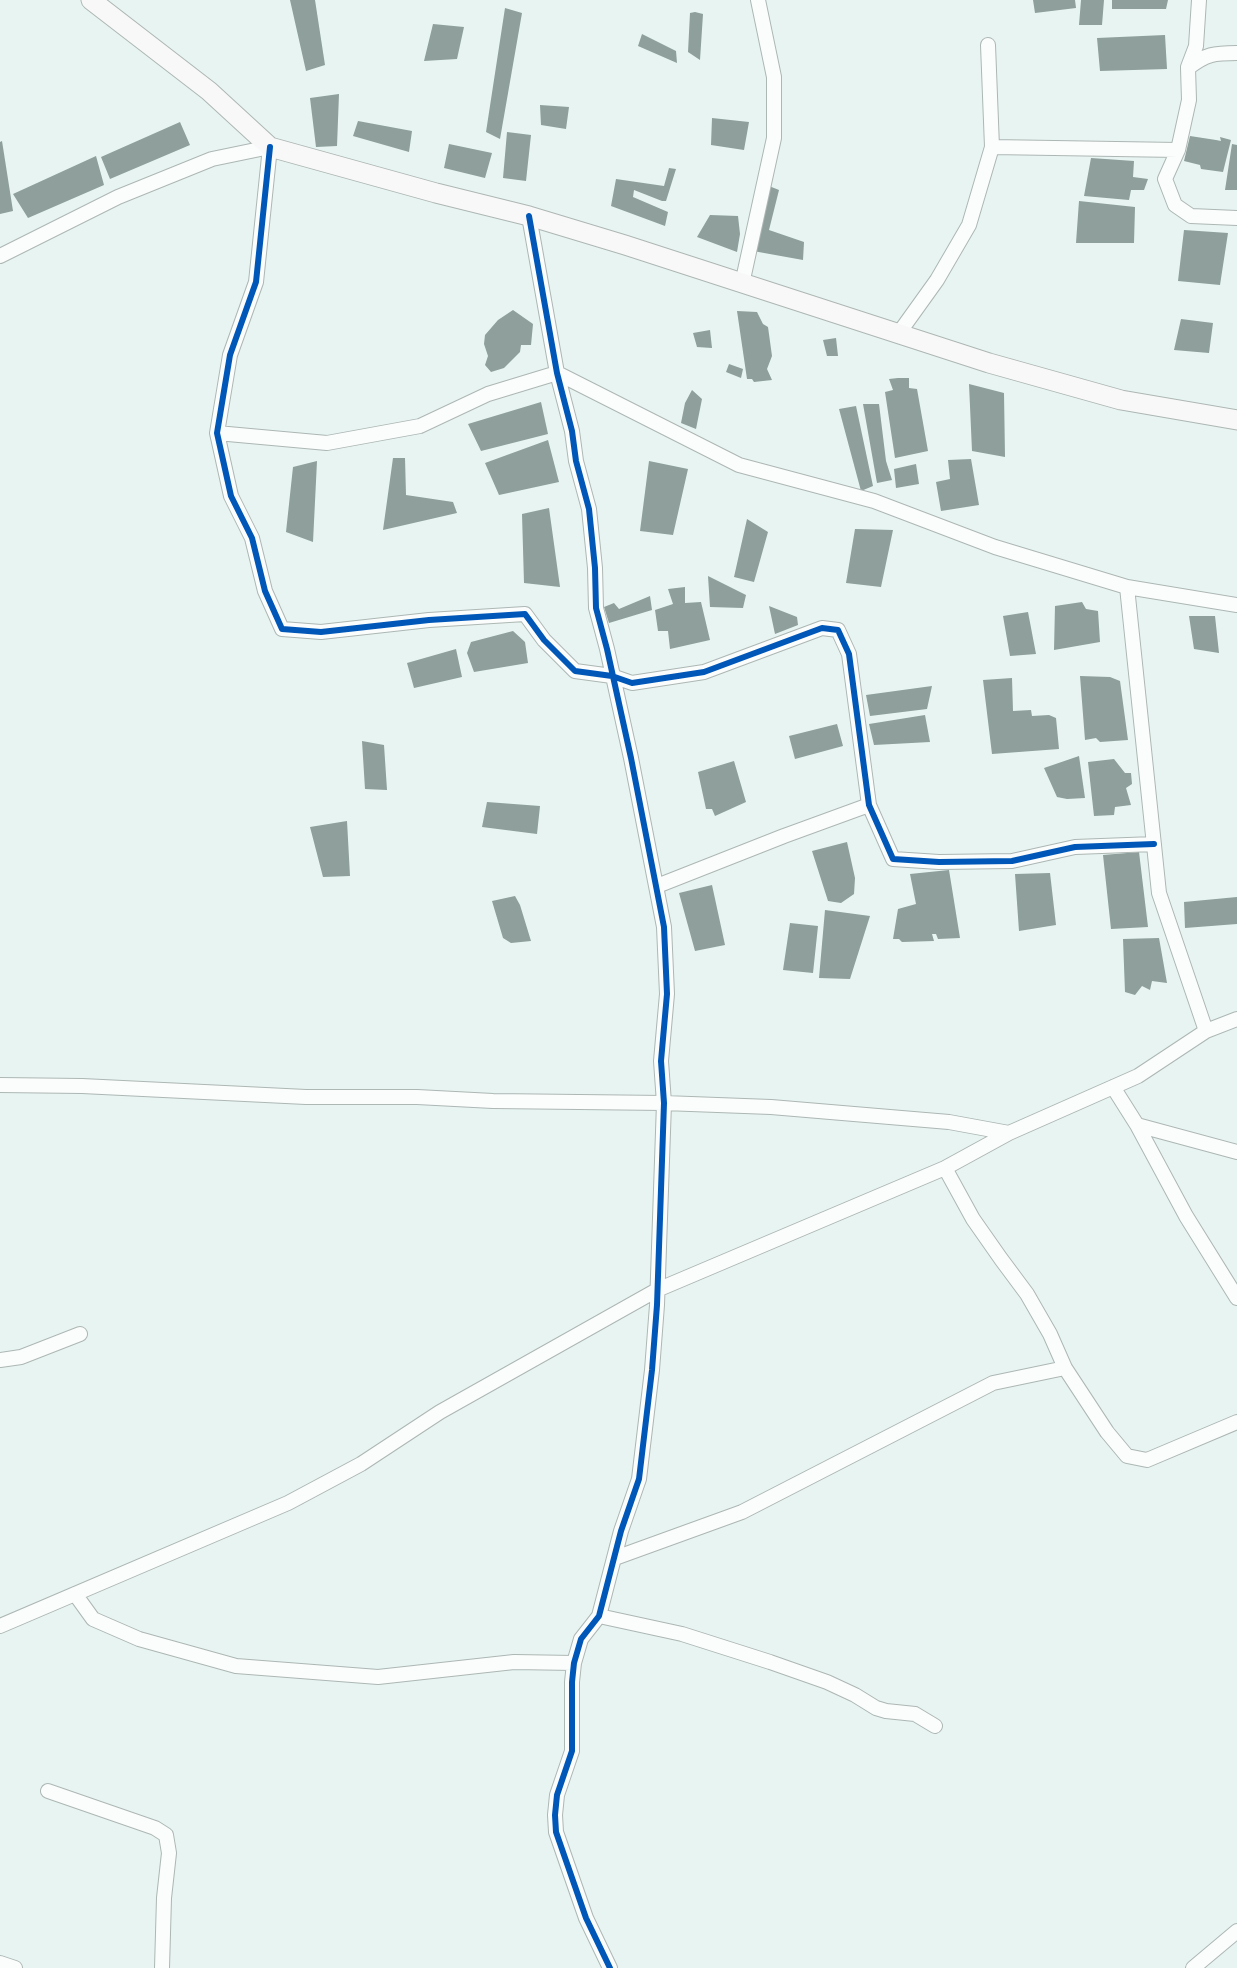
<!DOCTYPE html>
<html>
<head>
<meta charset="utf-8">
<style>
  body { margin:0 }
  canvas { display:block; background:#e7f4f1 }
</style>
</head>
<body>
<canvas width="1237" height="1968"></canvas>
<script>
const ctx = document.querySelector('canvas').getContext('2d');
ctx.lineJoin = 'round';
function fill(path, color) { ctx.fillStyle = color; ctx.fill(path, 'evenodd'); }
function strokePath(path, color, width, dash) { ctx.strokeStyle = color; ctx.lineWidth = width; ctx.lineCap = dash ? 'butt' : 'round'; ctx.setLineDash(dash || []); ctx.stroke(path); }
fill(new Path2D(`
  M290 0H315L325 65 306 71Z
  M1033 0H1075L1076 8 1035 13Z
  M1081 0H1104L1102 25H1079Z
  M1112 0H1168L1166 9H1112Z
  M505 8 522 13 500 139 486 132Z
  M695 12 703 14 700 60 688 52 690 13Z
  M433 24 464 27 457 59 424 61Z
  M642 34 676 51 677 63 638 46Z
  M1165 35 1167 69 1100 71 1097 38Z
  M339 94 337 146 316 147 310 98Z
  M540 105 569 107 566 129 541 125Z
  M712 118 749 122 744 150 711 145Z
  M358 121 412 131 409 152 353 136Z
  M180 122 190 145 110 179 101 157Z
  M507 132 531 135 526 181 503 178Z
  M1190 136 1216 140 1221 141 1220 137 1231 140 1223 172 1201 169 1200 165 1184 161Z
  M2 141 13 211 0 214V142Z
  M449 144 492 153 485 178 444 168Z
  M1232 144 1237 145V190H1225Z
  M96 156 104 185 28 218 13 194Z
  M1091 158 1134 161 1133 177 1148 179 1144 190H1131L1129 200 1084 196Z
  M669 168 676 169 666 201H662L634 190 633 197 668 212 665 226 611 206 616 179 664 186Z
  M764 184 779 190 769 230 804 242 803 260 742 249Z
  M1079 201 1135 207 1134 243H1076Z
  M710 215 738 216 740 234 737 252 697 237Z
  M1184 230 1228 233 1220 285 1178 281Z
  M513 310 533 324 531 345H521L520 352 504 368 491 372 485 365 488 356 484 344 485 335 498 320Z
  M737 311 757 312 763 324 768 327 772 356 767 369 772 380 754 382 752 379H747Z
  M1181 319 1213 323 1209 353 1174 350Z
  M710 330 712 348 697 347 693 333Z
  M836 338 838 356H827L823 340Z
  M729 364 743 369 741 378 726 372Z
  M898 378H909V388L917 389 928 451 895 458 885 392 893 390 889 379Z
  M969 384 1004 393 1005 457 972 451Z
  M692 390 702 399 696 429 681 423 685 403Z
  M541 402 548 434 481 451 468 424Z
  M863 404H879L886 461 892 480 877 483Z
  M856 406 873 486 861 491 839 409Z
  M548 440 559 482 499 495 485 463Z
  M393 458H405L406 495 453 502 457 513 383 530Z
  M971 459 979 505 941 511 936 482 950 479 948 460Z
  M317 461 313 542 286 532 293 467Z
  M649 461 688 469 673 535 640 531Z
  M916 464 919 484 896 488 894 469Z
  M549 508 560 587 524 583 522 514Z
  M747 519 768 532 754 582 734 577Z
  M855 529 893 530 881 587 846 583Z
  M708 576 746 595 743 608 710 607Z
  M685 587V603L701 602 710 640 670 649 668 631H658L655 610 673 604 668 589Z
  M650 596 652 610 609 623 604 607 614 603 619 609Z
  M1082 602 1086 609 1098 611 1100 642 1054 650 1055 606Z
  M769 606 797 617 798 625 775 634Z
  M1028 612 1036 654 1010 656 1003 616Z
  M1189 616H1215L1219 653 1194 649Z
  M513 631 525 642 528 663 474 672 467 653 471 642Z
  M456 649 462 677 414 688 407 663Z
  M1080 676 1110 677 1120 681 1128 740 1100 742 1096 738 1085 740Z
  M1012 678 1013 711 1031 710 1032 716 1049 715 1056 718 1059 749 992 754 983 680Z
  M932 686 927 709 870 716 866 695Z
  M925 715 930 742 874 745 869 724Z
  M837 724 843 746 795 759 789 736Z
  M362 741 384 745 387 790 365 789Z
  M1079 756 1085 798 1067 799 1057 797 1044 768Z
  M1114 759 1125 773H1131L1132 784 1126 788 1131 805 1115 807 1114 815 1094 816 1088 762Z
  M734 761 746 802 715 816 712 809H706L698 772Z
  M487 802 540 806 537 834 482 827Z
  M347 821 350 876 323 877 310 827Z
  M847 842 855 878 854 894 841 903 828 901 812 851Z
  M1139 852 1148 927 1111 929 1103 855Z
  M949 870 960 938 938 939 936 934H932L934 941 902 942 899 939H893L898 909 916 904 910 874Z
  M1050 873 1056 925 1019 931 1015 874Z
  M712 885 725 945 695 951 679 893Z
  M515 896 520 905 531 941 511 943 503 938 492 901Z
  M1237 897V924L1185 928 1184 902Z
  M825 910 870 916 850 979 819 978Z
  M790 923 818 926 813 973 783 970Z
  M1159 938 1167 983 1152 981 1150 990 1142 986 1135 995 1125 992 1123 939Z`), '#8e9f9c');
const street = new Path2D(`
  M1237 53C1214 53 1206 54 1188 68L1189 100 1178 150 1165 179 1175 205 1191 216 1237 218
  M1188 67 1196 46 1199 0
  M992 147 1178 150
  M529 216 557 373 572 431 576 461 589 509 595 568 596 608 607 649 631 758 664 927 667 994 661 1061 664 1103 657 1305 652 1370 639 1479 621 1531 599 1616 581 1639 574 1663 572 1682V1751L557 1795 555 1815 556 1832 586 1918 610 1968
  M0 256 118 197 212 159 270 147 256 282 230 355 217 433 231 496 252 538 265 591 282 629 321 632 429 620 525 614 544 640 575 671 612 676 632 683 704 672 822 628 838 630 849 654 869 805 893 859 939 862 1012 861 1075 847 1154 844
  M742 284 774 138V77L758 0
  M899 333 937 280 969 225 992 147 988 45
  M217 433 327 443 420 426 488 394 557 373 739 465 874 501 995 547 1127 587 1237 605
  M1127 587 1159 893 1206 1031
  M657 886 784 836 869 805
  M0 1085 82 1086 306 1097H417L493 1101 664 1103 771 1107 949 1122 1009 1133
  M1113 1087 1137 1125 1237 1152
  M1137 1125 1186 1216 1237 1298
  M945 1168 973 1219 1001 1259 1027 1294 1050 1334 1065 1368 1107 1432 1127 1456 1147 1460 1237 1422
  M0 1360 21 1357 80 1334
  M615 1558 742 1512 993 1383 1065 1368
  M75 1594 93 1619 139 1639 236 1666 378 1677 514 1662 574 1663
  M599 1616 682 1634 770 1662 827 1682 855 1695 876 1708 886 1711 915 1714 935 1726
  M0 1626 288 1503 361 1464 440 1412 657 1290 945 1168 1009 1133 1138 1076 1206 1031 1237 1019
  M48 1791 155 1828 166 1835 169 1853 164 1898 162 1968
  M0 1963 15 1968
  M1193 1968 1237 1931`);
const secondary = new Path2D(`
  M91 0 209 91 270 147 436 193 529 216 625 245 989 363 1121 400 1237 420`);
strokePath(street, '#adb7b4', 16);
strokePath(secondary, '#adb7b4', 21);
strokePath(street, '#fbfdfd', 14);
strokePath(secondary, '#f9f8f8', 19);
strokePath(new Path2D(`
  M270 147 256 282 230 355 217 433 231 496 252 538 265 591 282 629 321 632 429 620 525 614 544 640 575 671 612 676 632 683 704 672 822 628 838 630 849 654 869 805 893 859 939 862 1012 861 1075 847 1154 844
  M529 216 557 373 572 431 576 461 589 509 595 568 596 608 607 649 631 758 664 927 667 994 661 1061 664 1103 657 1305 652 1370 639 1479 621 1531 599 1616 581 1639 574 1663 572 1682V1751L557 1795 555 1815 556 1832 586 1918 610 1968`), '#0057b8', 6);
</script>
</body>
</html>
